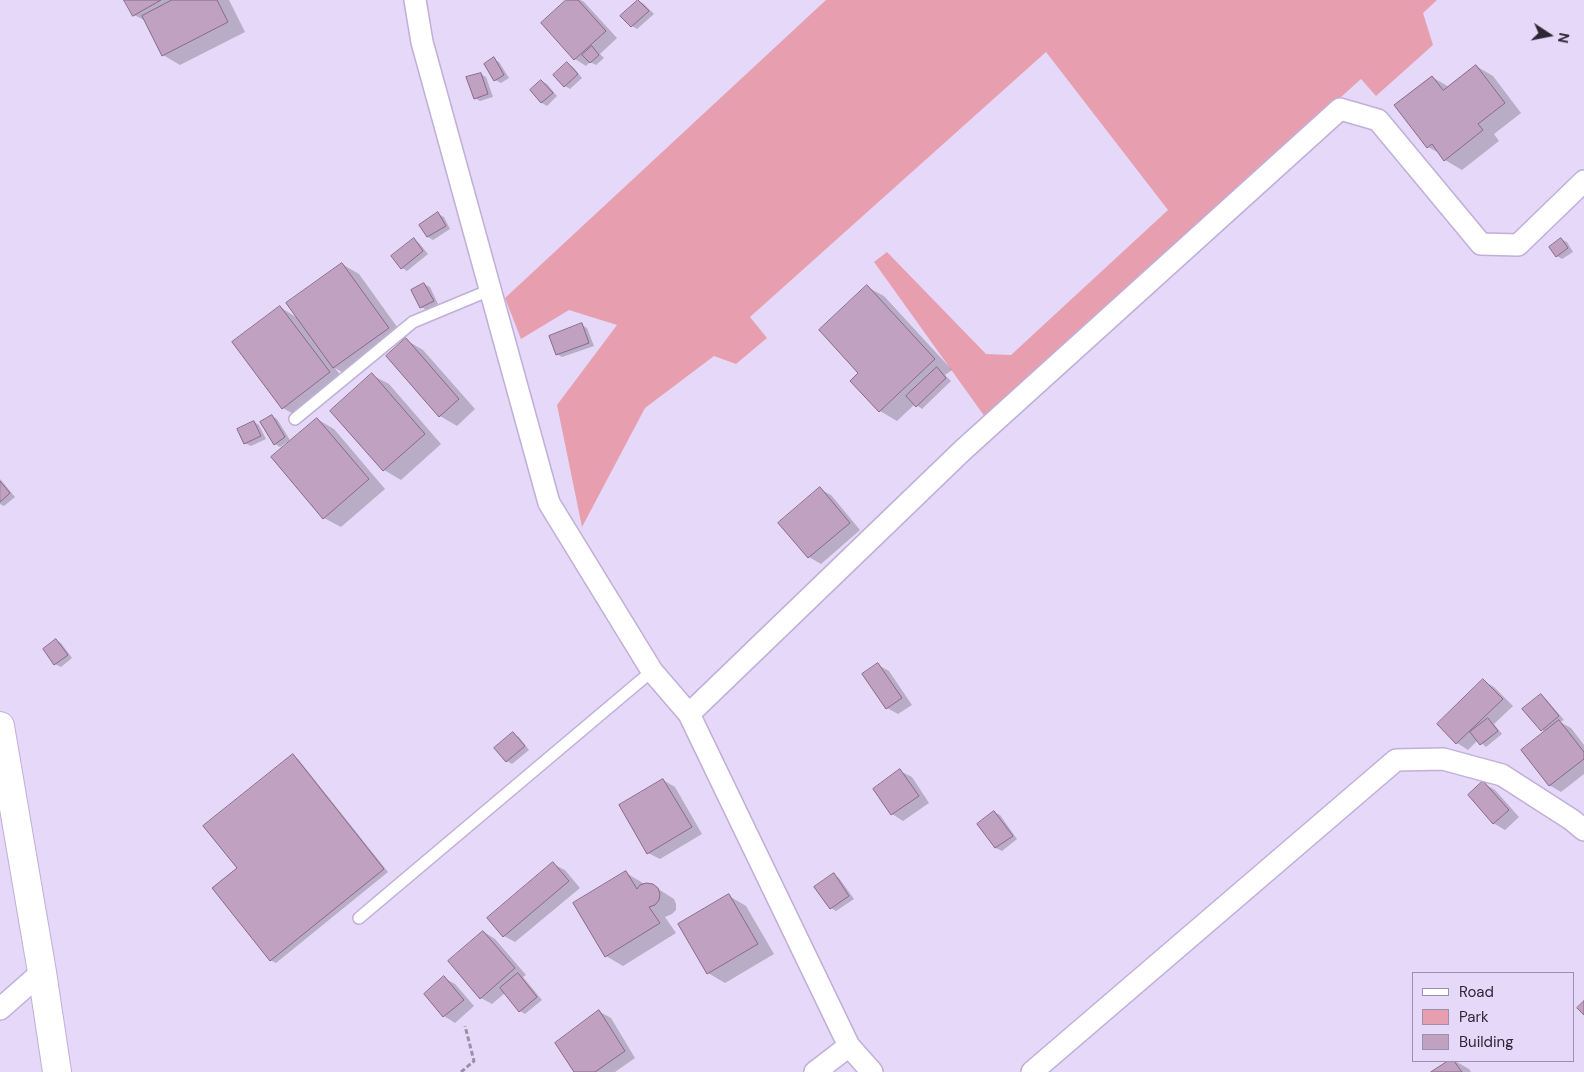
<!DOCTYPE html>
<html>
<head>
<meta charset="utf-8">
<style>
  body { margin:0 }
  #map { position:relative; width:1584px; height:1072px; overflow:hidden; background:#e6d8f9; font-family:"DM Sans",sans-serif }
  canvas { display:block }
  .legend { position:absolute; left:1412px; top:972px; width:162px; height:90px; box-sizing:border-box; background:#e6d8f9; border:1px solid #9c91ab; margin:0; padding:6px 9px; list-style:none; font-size:15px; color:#2c2635 }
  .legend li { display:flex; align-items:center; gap:10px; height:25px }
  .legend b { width:25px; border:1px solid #9c91ab }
  .north { position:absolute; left:1524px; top:10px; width:50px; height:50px; -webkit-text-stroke:4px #e6d8f9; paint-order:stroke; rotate:101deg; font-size:14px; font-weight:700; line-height:20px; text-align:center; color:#2c2635 }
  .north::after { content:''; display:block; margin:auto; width:18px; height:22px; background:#2c2635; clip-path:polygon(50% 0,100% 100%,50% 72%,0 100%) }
</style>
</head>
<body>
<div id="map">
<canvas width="1584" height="1072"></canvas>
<ul class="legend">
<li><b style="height:6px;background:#fff"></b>Road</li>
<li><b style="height:14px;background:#e79faf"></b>Park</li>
<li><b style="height:14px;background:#c1a1c2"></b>Building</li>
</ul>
<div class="north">N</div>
</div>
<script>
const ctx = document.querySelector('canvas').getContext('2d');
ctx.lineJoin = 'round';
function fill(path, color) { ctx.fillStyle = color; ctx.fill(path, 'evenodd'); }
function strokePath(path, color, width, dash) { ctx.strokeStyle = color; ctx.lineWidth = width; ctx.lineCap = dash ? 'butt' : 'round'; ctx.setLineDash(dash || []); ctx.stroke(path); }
fill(new Path2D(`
  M826 0H1437L1423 13 1433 45 1376 96 1361 79 985 417 874 262 887 252 986 354 1011 355 1168 210 1046 52 750 317 767 338 736 364 714 356 645 408 582 527 557 405 617 325 569 310 521 339 505 298Z`), '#e79faf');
fill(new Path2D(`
  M125 0H229L245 32 180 65 163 55 146 21 134 15Z
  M568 0H581L584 2 617 38 600 54 604 58 596 65 590 62 586 66 575 59Z
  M639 1 644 4 654 14 637 29 632 26 622 16Z
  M494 59 499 62 509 78 501 83 495 80Z
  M567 64 573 67 582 78 570 89 565 86Z
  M1476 66 1493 76 1521 113 1494 134 1499 141 1462 170 1445 160 1441 154 1428 147 1432 77 1449 87Z
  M481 74 486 77 493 97 480 101 475 98Z
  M541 81 547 84 557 96 547 106 542 103 531 90Z
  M438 214 444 217 450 229 433 240 428 237Z
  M1561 239 1567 242 1573 252 1562 259 1557 256Z
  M414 240 419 243 428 254 407 271 402 268Z
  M342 264 359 274 405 338 351 377 335 368 346 383 300 418 283 408 280 307 299 319Z
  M424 284 430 287 438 304 427 310 421 307Z
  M867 287 884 296 952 370 945 375 951 381 922 409 915 404 897 421 880 411 860 373Z
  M582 325 587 328 594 346 562 357 557 354Z
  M406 340 423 350 475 409 457 426 440 416Z
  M372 375 389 384 441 444 401 480 384 470Z
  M272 416 277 419 290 440 280 447 275 444Z
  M317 419 334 429 385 489 341 527 324 518Z
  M254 422 259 425 266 439 251 446 245 443Z
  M0 479 15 497 4 506 0 504Z
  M820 489 831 495 860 530 821 564 809 557 780 523Z
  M56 640 61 643 72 658 61 667 55 664 44 649Z
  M878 665 889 671 912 705 898 714 887 708Z
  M1483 681 1494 687 1513 706 1494 724 1502 734 1486 747 1478 740 1468 750 1457 743 1439 724Z
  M1541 696 1546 699 1564 720 1560 722 1571 728 1584 745V774L1561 792 1549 785 1546 732 1542 730Z
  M513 734 519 737 529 750 512 764 507 761Z
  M293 756 298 759 388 872 276 963 270 960 239 868Z
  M900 771 912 777 929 803 903 821 892 814Z
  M663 780 675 787 702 834 660 859 648 853Z
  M1483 783 1495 790 1519 817 1505 830 1493 823Z
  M994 812 1000 815 1017 839 1002 851 996 848 979 824Z
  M553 864 565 870 580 888 515 942 504 936Z
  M626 873 643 883 645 885H652L674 899 676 904V910L672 914 665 917 676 933 623 966 606 956Z
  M834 875 839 878 854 899 836 911 831 908Z
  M729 896 746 906 774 954 725 983 708 973Z
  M484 932 495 939 526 975 523 977 542 1000 525 1014 520 1011 505 993 492 1004 481 998Z
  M444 978 455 984 474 1006 455 1023 444 1016 425 994Z
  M600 1012 611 1018 635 1058 615 1072H576Z
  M1450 1061H1455L1469 1069 1471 1072H1433Z`), '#0003');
const building = new Path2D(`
  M124 0H161L133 16Z
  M172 0H217L228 22 162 56 142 16Z
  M566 0H578L606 31 574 60 541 23Z
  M638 0 649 11 631 27 620 16Z
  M592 46 599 55 590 63 582 55Z
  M494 57 504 75 494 81 484 64Z
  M567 62 578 74 564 87 553 75Z
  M1476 65 1505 103 1478 124 1483 130 1444 161 1432 144 1427 148 1394 105 1432 76 1443 90Z
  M481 73 488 94 474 99 466 77Z
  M541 80 553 93 541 103 530 90Z
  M438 212 446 226 427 237 419 225Z
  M414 238 423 251 401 269 391 256Z
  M1561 238 1568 248 1556 257 1549 247Z
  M342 263 389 328 333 368 286 303Z
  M424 283 434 301 420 308 411 290Z
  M867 285 935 359 879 412 850 381 858 373 819 330Z
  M280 306 330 372 282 409 232 342Z
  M582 323 589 343 556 355 549 336Z
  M406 338 459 399 439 417 386 356Z
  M937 367 946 378 916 407 906 396Z
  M372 373 425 434 383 471 330 411Z
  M272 415 285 437 274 445 260 422Z
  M317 418 369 479 323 519 271 457Z
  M254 421 261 436 244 444 237 429Z
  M0 481 10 493 0 502Z
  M820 487 850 523 808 558 778 523Z
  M56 639 68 655 54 665 43 649Z
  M878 663 902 698 886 709 862 674Z
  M1483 679 1503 699 1456 744 1437 724Z
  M1541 694 1559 716 1541 731 1522 709Z
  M1488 718 1498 731 1480 745 1470 732Z
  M1559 720 1584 752V759L1549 786 1521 750Z
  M513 732 525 746 506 762 494 748Z
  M293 754 384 869 270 961 212 888 237 868 203 826Z
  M900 769 919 796 891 815 873 789Z
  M663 779 692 827 647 854 619 805Z
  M1483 781 1509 810 1493 824 1468 795Z
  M994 811 1013 836 995 848 977 824Z
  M553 862 569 881 503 937 487 918Z
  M626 871 637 889 640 885 646 883 653 884 658 888 660 894 659 900 655 905 649 907 660 923 605 957 573 903Z
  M834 873 849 896 830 909 814 887Z
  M729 894 758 944 707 974 678 924Z
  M483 931 515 968 480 999 448 961Z
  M518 973 537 997 519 1012 500 988Z
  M444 976 464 1000 443 1017 424 994Z
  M1584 1001V1015L1577 1008Z
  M599 1010 625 1051 595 1072H574L555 1043Z
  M1448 1061H1454L1462 1072H1431Z`);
fill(building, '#c1a1c2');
strokePath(building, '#876988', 1);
const lane = new Path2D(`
  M295 419 413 322 490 290
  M359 918 652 671`);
const street = new Path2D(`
  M415 0 422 42 549 503 652 671 689 714 849 1046 872 1072
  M689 714 963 450 1340 109 1378 120 1481 244 1518 245 1584 181
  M0 1009 42 972
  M815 1072 849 1046
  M1032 1072 1396 760 1443 759 1502 775 1572 820 1584 830`);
const secondary = new Path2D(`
  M0 726 42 972 57 1072`);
strokePath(lane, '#c0afd7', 14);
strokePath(street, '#c0afd7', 24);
strokePath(secondary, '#c0afd7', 30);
strokePath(new Path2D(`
  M461 1072 474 1061 465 1026`), '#9b90aa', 3, [5, 2.5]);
strokePath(lane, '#fff', 11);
strokePath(street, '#fff', 21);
strokePath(secondary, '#fff', 28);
</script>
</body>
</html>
